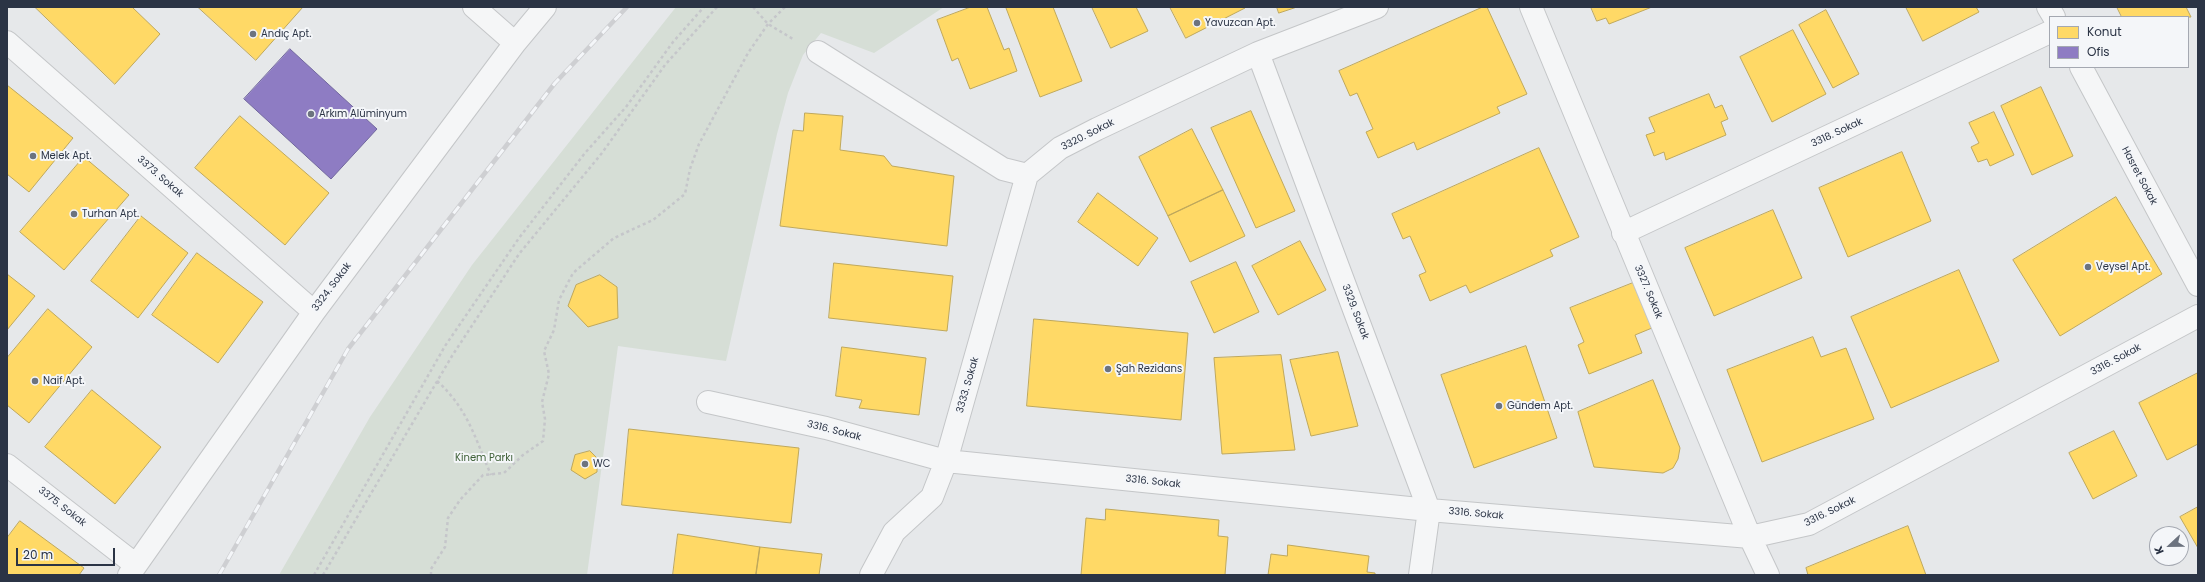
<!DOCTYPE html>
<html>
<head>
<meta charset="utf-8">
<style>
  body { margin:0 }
  #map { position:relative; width:2205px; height:582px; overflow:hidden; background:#e6e8ea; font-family:Poppins,sans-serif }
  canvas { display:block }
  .frame { position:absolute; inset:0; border:8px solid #2b3445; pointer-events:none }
  .legend { position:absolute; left:2049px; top:16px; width:140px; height:52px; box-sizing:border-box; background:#f4f6f9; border:1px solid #a4a8b1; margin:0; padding:5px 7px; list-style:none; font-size:12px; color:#2b3445 }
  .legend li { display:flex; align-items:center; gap:8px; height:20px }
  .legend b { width:20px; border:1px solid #a4a8b1 }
  .north { position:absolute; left:2149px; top:526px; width:40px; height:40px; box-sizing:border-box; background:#f4f6f9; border:1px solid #a4a8b1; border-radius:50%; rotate:248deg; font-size:11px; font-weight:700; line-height:16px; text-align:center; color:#2b3445 }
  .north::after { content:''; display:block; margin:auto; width:14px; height:18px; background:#6c737f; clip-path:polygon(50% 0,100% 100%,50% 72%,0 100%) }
  .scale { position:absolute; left:16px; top:548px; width:99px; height:18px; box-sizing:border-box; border:2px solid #2b3445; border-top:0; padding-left:5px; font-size:12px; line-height:14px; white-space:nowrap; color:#2b3445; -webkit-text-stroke:3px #f4f6f9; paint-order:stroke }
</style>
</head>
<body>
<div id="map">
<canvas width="2205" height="582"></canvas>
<div class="frame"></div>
<ul class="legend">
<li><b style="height:11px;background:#ffd966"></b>Konut</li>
<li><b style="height:11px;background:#8e7cc3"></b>Ofis</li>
</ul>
<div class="north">K</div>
<div class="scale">20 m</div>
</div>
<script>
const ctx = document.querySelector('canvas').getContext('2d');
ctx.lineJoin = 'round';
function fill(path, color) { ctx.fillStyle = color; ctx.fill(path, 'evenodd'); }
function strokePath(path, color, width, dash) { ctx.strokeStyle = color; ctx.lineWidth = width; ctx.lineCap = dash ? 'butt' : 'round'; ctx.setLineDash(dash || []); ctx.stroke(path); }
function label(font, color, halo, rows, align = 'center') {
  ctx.font = font + ' Poppins,sans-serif'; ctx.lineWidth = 4; ctx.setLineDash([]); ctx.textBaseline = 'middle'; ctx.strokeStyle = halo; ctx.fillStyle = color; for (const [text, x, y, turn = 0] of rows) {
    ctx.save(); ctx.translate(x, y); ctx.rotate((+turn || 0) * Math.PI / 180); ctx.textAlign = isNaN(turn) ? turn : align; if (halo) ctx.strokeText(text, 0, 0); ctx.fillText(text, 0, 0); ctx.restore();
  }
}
fill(new Path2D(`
  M676 7H944L874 53 821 33 803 55 788 93 777 134 726 361 618 346 587 575H279L370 417 472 265Z`), '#d6ded6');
const homes = new Path2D(`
  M35 7H132L160 34 115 84Z
  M198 7H303L256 60Z
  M971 7H987L1004 50 1009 48 1017 71 970 89 958 58 952 61 937 20Z
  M1010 7H1053L1082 81 1040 97 1006 8Z
  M1092 7H1136L1148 31 1111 48Z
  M1170 7H1245V8L1186 38Z
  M1277 7H1297L1279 13Z
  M1483 7H1487L1527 94 1497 107 1500 113 1417 150 1414 142 1378 158 1366 132 1373 129 1357 93 1350 96 1339 71Z
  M1591 7H1652L1609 24 1606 18 1597 21Z
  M1906 7H1976L1979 12 1923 41Z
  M2117 7H2186L2191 17H2122Z
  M1826 10 1859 74 1833 88 1799 25Z
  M1793 30 1826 94 1772 122 1740 57Z
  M7 85 73 138 29 192 7 174Z
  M2041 87 2073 156 2032 175 2001 106Z
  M1709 94 1715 108 1722 105 1728 119 1721 122 1726 135 1666 160 1664 152 1654 156 1646 135 1655 132 1649 118Z
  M1251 111 1295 211 1256 228 1211 128Z
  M1994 112 2014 155 1990 166 1987 159 1978 162 1971 147 1979 143 1969 123Z
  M805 113 843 116 840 150 884 156 892 166 954 176 947 246 780 226 793 130 803 131Z
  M240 116 329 193 285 245 195 168Z
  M1192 129 1223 190 1168 216 1139 157Z
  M1539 148 1579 237 1550 250 1553 256 1470 293 1466 285 1430 301 1419 275 1426 272 1410 236 1403 239 1392 214Z
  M1902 152 1931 221 1848 257 1819 188Z
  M84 157 129 195 64 270 20 232Z
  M1223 190 1245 236 1190 262 1168 216Z
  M1098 193 1158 238 1138 266 1078 222Z
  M2116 197 2162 274 2060 336 2013 260Z
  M1773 210 1802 278 1714 316 1685 248Z
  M141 216 188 253 138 318 91 281Z
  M1300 241 1326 290 1278 315 1252 266Z
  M197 253 263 302 218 363 152 315Z
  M1236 262 1259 312 1214 333 1191 282Z
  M834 263 953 276 947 331 829 318Z
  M1959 270 1999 361 1891 408 1851 317Z
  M7 274 35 296 7 330Z
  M600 275 617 287 618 318 588 327 568 306 576 285Z
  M1633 283 1652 328 1635 335 1642 353 1589 374 1578 345 1584 342 1570 308Z
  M48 309 92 347 29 423 7 405V358Z
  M1034 319 1188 333 1181 420 1027 406Z
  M1813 337 1821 357 1846 348 1874 419 1762 462 1727 370Z
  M1526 346 1557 438 1474 468 1441 375Z
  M842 347 926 358 919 415 859 408 862 400 836 396Z
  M1338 352 1358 426 1311 436 1290 360Z
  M1281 355 1295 450 1222 454 1214 358Z
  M2198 373V444L2167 460 2139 403Z
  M1653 380 1680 448 1678 459 1673 468 1663 473 1594 467 1578 412Z
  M92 390 161 447 115 504 45 447Z
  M629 429 799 448 791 523 622 505Z
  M2114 431 2137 476 2093 499 2069 453Z
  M590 451 597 458V472L585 479 571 470 575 455Z
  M2198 507V548L2180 517Z
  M1106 509 1219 520 1218 536 1228 537 1225 575H1081L1086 518 1105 520Z
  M20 521 84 568 79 575H7V538Z
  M1908 526 1926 575H1808L1806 568Z
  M678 534 760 547 756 575H673Z
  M1288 545 1369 556 1367 572 1375 573V575H1268L1271 554 1287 556Z
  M760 547 822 554 819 575H756Z`);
fill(homes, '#ffd966');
strokePath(homes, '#bfa85c', 1);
const offices = new Path2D(`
  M290 49 377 129 331 179 244 99Z`);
fill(offices, '#8e7cc3');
strokePath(offices, '#70669d', 1);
const minor = new Path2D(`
  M474 7 515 43
  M1531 7 1750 537 1768 575
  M2048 7 2054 17
  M7 42 314 312
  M818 52 1003 169 1027 175 1060 148 1097 129 1258 53 1377 7
  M1258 53 1429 510 1420 575
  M2081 67 2198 285
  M1623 233 2050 32
  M708 402 826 428 946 461 1429 510 1750 537 1809 524 2198 316
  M7 465 136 565
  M129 575 314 312 515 43 545 7
  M871 575 894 532 932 497 946 461 1027 175`);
strokePath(minor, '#c4c6c8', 24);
strokePath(new Path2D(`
  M753 7 768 24 793 39
  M437 381C468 409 475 438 491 475
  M314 575 445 346 519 238 585 153 626 107 673 42 704 7
  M323 575 452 356 519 254 602 153 665 65 717 7
  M431 575V569L445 547 448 518 460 500 483 475 504 473 523 455 543 441 545 419 542 402 549 374 544 351 554 330 559 300 573 273 614 238 653 220 685 194 690 169 699 144 748 53 768 24 785 7`), '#c5c6ca', 2.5, [3, 3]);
strokePath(minor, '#f5f6f7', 22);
const rail = new Path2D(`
  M219 575 348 349 555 83 627 7`);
strokePath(rail, '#cecfd2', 4.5);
strokePath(rail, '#f4f6f9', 3, [9]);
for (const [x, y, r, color] of [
  [1197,23,4,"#6c737f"],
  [253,34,4,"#6c737f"],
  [311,114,4,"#6c737f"],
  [33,156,4,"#6c737f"],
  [74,214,4,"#6c737f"],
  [2088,267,4,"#6c737f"],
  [1108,369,4,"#6c737f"],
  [35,381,4,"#6c737f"],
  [1499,406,4,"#6c737f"],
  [585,464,4,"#6c737f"]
]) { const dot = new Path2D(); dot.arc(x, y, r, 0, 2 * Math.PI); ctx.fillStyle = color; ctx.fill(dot); strokePath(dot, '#f4f6f9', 1.5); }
label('10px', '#2b3445', '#f4f6f9', [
  ["Yavuzcan Apt.",1205,23],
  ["Andıç Apt.",261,34],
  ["Arkım Alüminyum",319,114],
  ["Melek Apt.",41,156],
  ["Turhan Apt.",82,214],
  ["Veysel Apt.",2096,267],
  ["Şah Rezidans",1116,369],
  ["Naif Apt.",43,381],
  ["Gündem Apt.",1507,406],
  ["WC",593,464]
], 'left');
label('10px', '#2b3445', '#f4f6f9', [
  ["3318. Sokak",1837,133,-25],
  ["3320. Sokak",1088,135,-27],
  ["Hasret Sokak",2139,176,62],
  ["3373. Sokak",160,177,41],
  ["3324. Sokak",332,287,-53],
  ["3327. Sokak",1648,292,67],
  ["3329. Sokak",1355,312,69],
  ["3316. Sokak",2116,360,-28],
  ["3333. Sokak",968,385,-74],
  ["3316. Sokak",834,431,14],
  ["3316. Sokak",1153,482,6],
  ["3375. Sokak",62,507,38],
  ["3316. Sokak",1830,512,-26],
  ["3316. Sokak",1476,514,5]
]);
label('10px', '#3f6138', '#f4f6f9', [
  ["Kinem Parkı",484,458]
]);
</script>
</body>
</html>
